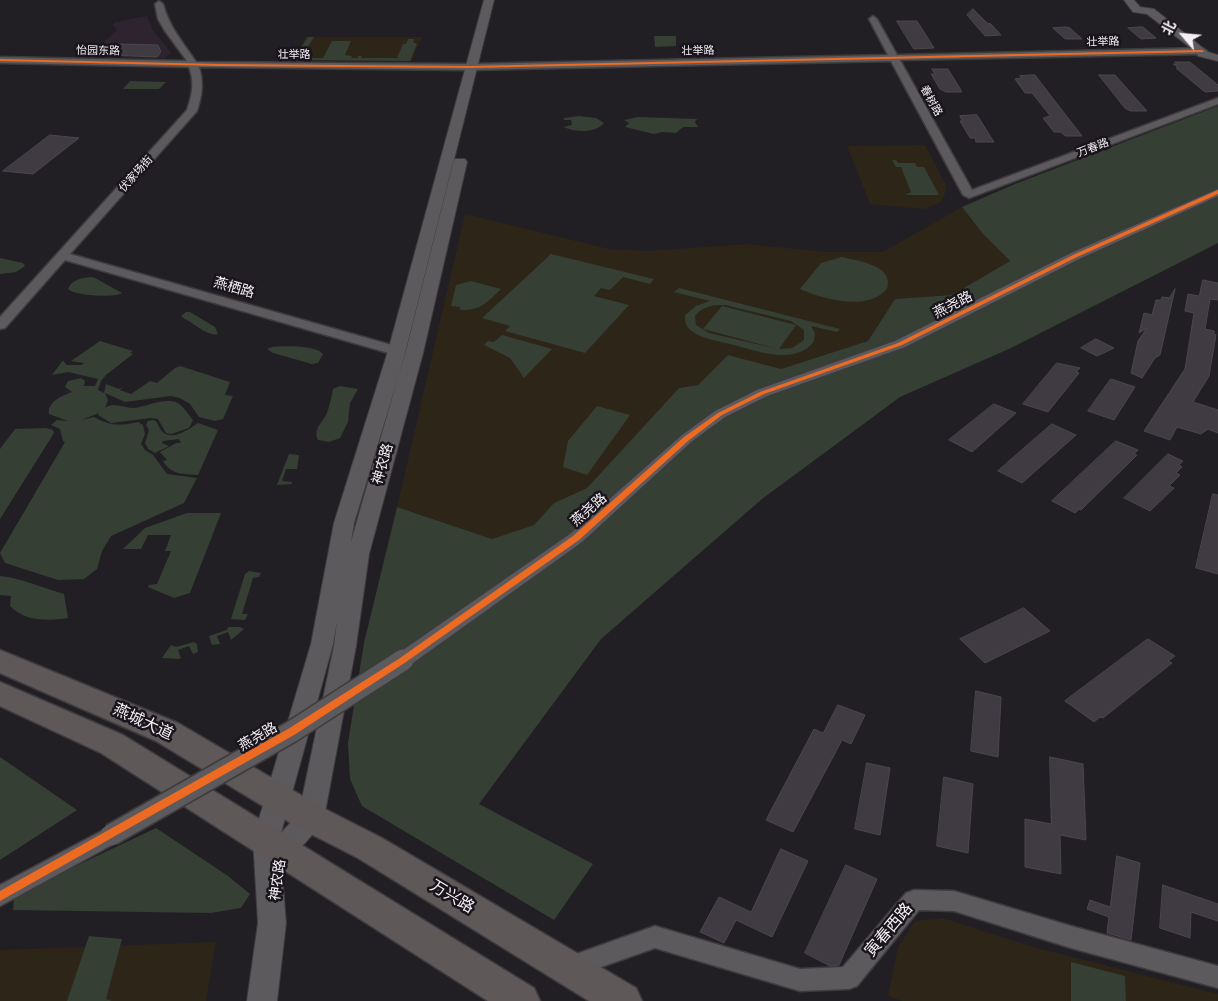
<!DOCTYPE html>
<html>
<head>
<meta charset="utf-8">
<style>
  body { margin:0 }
  #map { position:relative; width:1218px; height:1001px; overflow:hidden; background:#221f24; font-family:Rubik,"Noto Sans SC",sans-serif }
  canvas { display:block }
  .north { position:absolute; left:1158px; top:10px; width:50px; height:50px; -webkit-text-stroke:4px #1a151c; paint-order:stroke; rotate:297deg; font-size:14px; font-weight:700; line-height:20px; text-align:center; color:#f3eff4 }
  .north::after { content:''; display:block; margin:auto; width:18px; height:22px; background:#f3eff4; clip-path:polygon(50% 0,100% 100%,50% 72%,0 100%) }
</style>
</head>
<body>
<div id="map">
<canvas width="1218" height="1001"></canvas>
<div class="north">北</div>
</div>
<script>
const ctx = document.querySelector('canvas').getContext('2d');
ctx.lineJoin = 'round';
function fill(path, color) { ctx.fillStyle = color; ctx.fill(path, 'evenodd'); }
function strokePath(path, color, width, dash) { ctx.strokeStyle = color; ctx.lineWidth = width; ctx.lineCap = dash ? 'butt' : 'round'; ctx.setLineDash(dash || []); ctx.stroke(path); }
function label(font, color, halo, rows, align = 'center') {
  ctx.font = font + ' Rubik,"Noto Sans SC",sans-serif'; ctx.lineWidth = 5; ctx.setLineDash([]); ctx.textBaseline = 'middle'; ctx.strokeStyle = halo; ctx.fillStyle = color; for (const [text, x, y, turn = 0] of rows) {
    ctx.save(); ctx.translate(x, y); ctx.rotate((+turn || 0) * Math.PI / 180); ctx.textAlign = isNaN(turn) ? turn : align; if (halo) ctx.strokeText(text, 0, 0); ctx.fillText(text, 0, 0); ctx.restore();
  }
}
fill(new Path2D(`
  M147 16 152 29 171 53 165 58 88 57 117 30 113 24 115 22Z`), '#2d2430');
fill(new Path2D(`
  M306 37H422L411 62 291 60Z
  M925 145 945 183 946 191 941 202 924 209 870 204 847 146Z
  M962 207 983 234 1010 261 952 295 895 299 868 341 781 369 728 355 698 385 679 388 587 488 554 503 534 525 492 539 397 507 465 214 609 249 648 251 748 244 825 252H883Z
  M943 918 1033 947 1218 994V1001H902L888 996 898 947 915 921Z
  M216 942 206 1001H0V950Z`), '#2c2518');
fill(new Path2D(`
  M654 36H676V46L655 47Z
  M308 37H314L301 58H323L332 41H351L345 55 352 56 351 58H357L359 56H362L361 58H397L403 44H406L408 39H414L413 42 417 44 410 61 293 60Z
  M130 81 166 82 159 89H123Z
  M1218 106V243L1011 348 900 397 762 499 601 639 479 804 593 864 554 920 362 806 350 779 348 743 364 643 397 507 492 539 534 525 554 503 587 488 679 388 698 385 728 355 781 369 868 341 895 299 952 295 1010 261 983 234 962 207 1015 184Z
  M579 116 596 118 604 123C595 134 575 132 563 127L572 125 571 120H564V118Z
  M638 117 697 119 695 122 698 127H683L676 133 662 132 654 134 625 127 629 123 624 120Z
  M892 160H896L898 163H915L917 167H924L939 195H905L911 192 901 167H896Z
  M551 254 654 279 650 284 623 277 610 290 601 288 594 296 629 305 585 353 505 331 510 326 482 318Z
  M842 257C857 261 895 265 887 289 867 312 823 299 800 289L821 263Z
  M0 258 23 263 25 266 16 272 0 274Z
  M91 277 95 278 122 293C115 298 75 296 68 289 71 280 82 278 91 277Z
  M471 281 501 289C488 302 480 311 460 310V307L451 306 456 285Z
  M679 288 840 329 837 332 811 326 815 333 814 341C796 367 754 350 730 344 718 341 703 339 693 332 687 328 684 322 685 315L696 306 710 301 674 292ZM725 305 791 321 804 330V340L792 348 779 349 796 325 722 306 703 329 778 349 709 333 696 325 695 316C702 306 713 305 725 305Z
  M186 312H190L215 327 218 334C207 337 193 322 183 318L181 316Z
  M502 335 552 349 524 378 510 358 484 345 488 341 494 342Z
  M100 341 133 351 130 353 133 354 106 375 101 381 98 390 104 393 106 384 119 389 124 387 120 390 131 394 150 381 157 383 175 368 180 366 230 382 225 395 233 396 223 419 215 421 199 417 190 404 180 398 171 396 125 402 105 393 108 400 105 408C114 401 125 409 135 408 148 406 164 397 178 403 183 406 189 415 193 420L189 428 171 434 166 433 158 419 151 418 111 423 98 415 99 413 81 420 94 417C109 426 121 426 138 422L143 425 145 434 141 444 145 450 153 455 167 474 197 478 184 503 111 536 102 551 97 569 84 579 58 580 5 563 0 553 65 442 63 441 60 429 51 425 57 420 68 421 49 414C47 402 62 396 72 392L65 387 68 381 81 378 85 381 84 386H95L98 379 68 372 52 375 64 359 63 361 67 365H82L84 363 71 361Z
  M272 347C283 346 315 345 323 354L318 363 312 364 273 353 267 349Z
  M340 386 358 389 350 403 348 422 340 438 329 442 318 440C312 428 325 421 328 410 330 403 332 396 333 389Z
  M597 406 630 415 587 475 563 467 568 441Z
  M154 420C159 423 159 430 164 433 175 440 189 429 198 423L218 430 198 475C184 474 171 475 163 461L167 460 160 452 176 443H181L179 439 163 441 162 443 169 446 155 453 148 449 145 443 149 430 146 425 148 421Z
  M46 428 53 430 54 433 0 519V449L15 429Z
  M289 454 299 455 297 469H286L282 481 292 482V484L277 485Z
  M187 513H221L190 593 174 598 148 587 149 585 157 584 171 551H165L171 535H148L141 549H123L145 528Z
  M249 571 261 573 259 577 253 578 242 614H248L245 620 231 619 245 574Z
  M0 576C21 578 43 588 64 594L68 618C47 621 26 622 10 606L11 596 0 595Z
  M228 627H240L244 629 231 640 228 632 217 636 220 644 212 645 209 636 227 630Z
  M194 642 197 644 198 652 193 654 189 646 178 650 181 658 179 659 162 658 171 645 176 647Z
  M0 757 77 810 0 860Z
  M156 828 228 876 250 894 241 908 211 913 13 910 14 898 23 891Z
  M89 936 122 939 106 999 112 1001H67Z
  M1071 962 1125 976 1126 1001H1071Z`), '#353f33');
const building = new Path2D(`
  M973 9 987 23 991 24 1001 35 985 36 967 15Z
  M897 21H917L934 48 914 49Z
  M1067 27 1070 28 1082 39H1065L1053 28Z
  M1143 27 1156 38 1141 39 1128 28Z
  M119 44 158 45 161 52 157 57 108 55Z
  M1175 62H1190L1218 85V91L1205 92 1176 68H1179L1173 64H1177Z
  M932 69H948L962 92H946L940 89 931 74H935Z
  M1035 75 1051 96 1082 136H1065L1061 132H1054L1043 118 1050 116 1048 113 1032 93H1025L1015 79 1022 78 1020 76Z
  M1099 75H1115L1147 111H1130L1125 108Z
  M977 115 994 142H976L975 138H970L960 121H962L960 116Z
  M50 135 79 138 33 174 3 171Z
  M1203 280 1218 283V300L1210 299 1205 329 1214 331V334L1216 335 1209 376 1193 402 1218 410V433L1208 429 1201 434 1177 427 1170 440 1144 431 1185 369 1194 313 1185 311 1188 294 1199 296Z
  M1175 289 1160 355 1155 358 1142 378 1131 373 1138 341 1147 328 1139 333 1144 313 1152 315 1156 300H1161L1162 297 1169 298Z
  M1096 339 1114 348 1097 356 1081 348Z
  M1057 363 1080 368 1076 372 1079 373 1048 412 1023 404Z
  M1111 379 1135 387 1114 420 1088 411Z
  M994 404 1016 413 972 452 949 440Z
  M1052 424 1076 435 1022 483 998 471Z
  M1116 441 1138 450 1134 454 1137 455 1081 510 1079 509 1075 513 1052 501Z
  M1168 454 1183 461 1179 465 1182 467 1176 473 1180 475 1169 486 1174 488 1150 511 1124 498Z
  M1213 494 1218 495V574L1196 568Z
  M1024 608 1050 631 985 663 960 639Z
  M1148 639 1175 656 1168 661 1172 663 1103 718 1100 717 1094 722 1065 701Z
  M976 691 1001 697 998 757 971 751Z
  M838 705 865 715 851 744 842 740 793 832 766 820 814 729 823 733Z
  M1050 757 1083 764 1086 840 1060 835 1061 874 1025 867V819L1051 824Z
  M867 763 890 768 880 835 855 829Z
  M944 777 973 784 968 853 937 846Z
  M781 849 808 861 772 937 736 920 724 943 700 932 719 897 751 912Z
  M1117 856 1140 863 1131 940 1107 933 1109 917 1087 909 1090 900 1110 907Z
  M846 865 877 879 839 965 830 966 805 953Z
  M1163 885 1218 904V921L1191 912 1190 938 1160 928Z`);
fill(building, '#403b42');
strokePath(building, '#4a474b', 1);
const minor = new Path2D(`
  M159 1 163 4C169 27 183 42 196 62L470 64 888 55 869 19 873 16 877 19 897 55 1202 48 1207 51 1202 54 900 60 972 190 1218 98V104L969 198 963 195 891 61 470 70 199 67C204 83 202 95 197 111L70 254 402 348 404 351 402 354H392L65 260 5 328 0 329V317L187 110C192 95 195 83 189 67L0 63V57L187 61 165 31 158 19 155 4Z
  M1218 189V196L1079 259 905 347 767 396 725 417 691 442 582 542 410 665 403 667 396 665 394 660 396 655 570 534 681 436 715 411 757 390 895 341 1071 253Z
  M111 826 119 829 122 835 119 841 0 906V885Z
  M914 890 954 891 1071 926 1218 966V988L1071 948 954 911 919 910 857 986 849 989 800 991 655 948 570 978 562 975 558 967 562 959 655 926 800 969 843 967 906 893Z`);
const tertiary = new Path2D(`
  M484 0H494L406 351 354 523 351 542 405 353 453 162 455 159H465L467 162 423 353 369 554 356 646 324 818 320 826 296 853 291 870 282 873 286 923 277 1001H247L258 923 253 839 311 644 334 523 388 351ZM337 621 334 646 299 813 281 833 333 644Z
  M1124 0H1134L1140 7 1154 9 1208 52 1218 55V61L1198 56 1196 52 1147 14 1133 12Z`);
const primary = new Path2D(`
  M0 650 178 723 323 808 382 838 636 988 642 1001H589L358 858 299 828 156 741 0 673Z
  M0 682 123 735 534 988 540 1001H488L101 753 0 706Z`);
strokePath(minor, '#3e3b3f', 3);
strokePath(tertiary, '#3e3b3f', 2);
strokePath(primary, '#3e3b3f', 3);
fill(minor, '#5c5a5d');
fill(tertiary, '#5c5a5d');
fill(primary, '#5e5858');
const minorBridge = new Path2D(`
  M111 835 291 732 403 660`);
strokePath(minorBridge, '#3e3b3f', 24, []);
strokePath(minorBridge, '#5c5a5d', 21);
fill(new Path2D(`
  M1202 50 1204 51 1203 52 470 68 219 66 0 61V59L219 64 470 66Z
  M1218 190V194L1077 257 902 345 764 394 722 415 688 441 579 540 406 662 294 735 0 901V891L288 729 400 658 573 536 684 437 718 413 760 392 898 343 1073 255Z`), '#ed6a23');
label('11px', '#f3eff4', '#1a151c', [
  ["壮举路",1103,42,-1],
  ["怡园东路",98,51,1],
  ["壮举路",698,51,-1],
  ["壮举路",294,55],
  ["春树路",931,101,61],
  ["万春路",1093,148,-21],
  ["伏家场街",136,174,-48]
]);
label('14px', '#f3eff4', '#1a151c', [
  ["燕栖路",234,288,16],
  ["燕尧路",953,305,-27],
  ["神农路",383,464,-74],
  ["燕尧路",589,510,-41],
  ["燕尧路",258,737,-30],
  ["神农路",278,880,-82]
]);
label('16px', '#f3eff4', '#1a151c', [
  ["燕城大道",143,722,25],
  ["万兴路",452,897,31],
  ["寅春西路",889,930,-50]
]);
</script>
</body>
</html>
